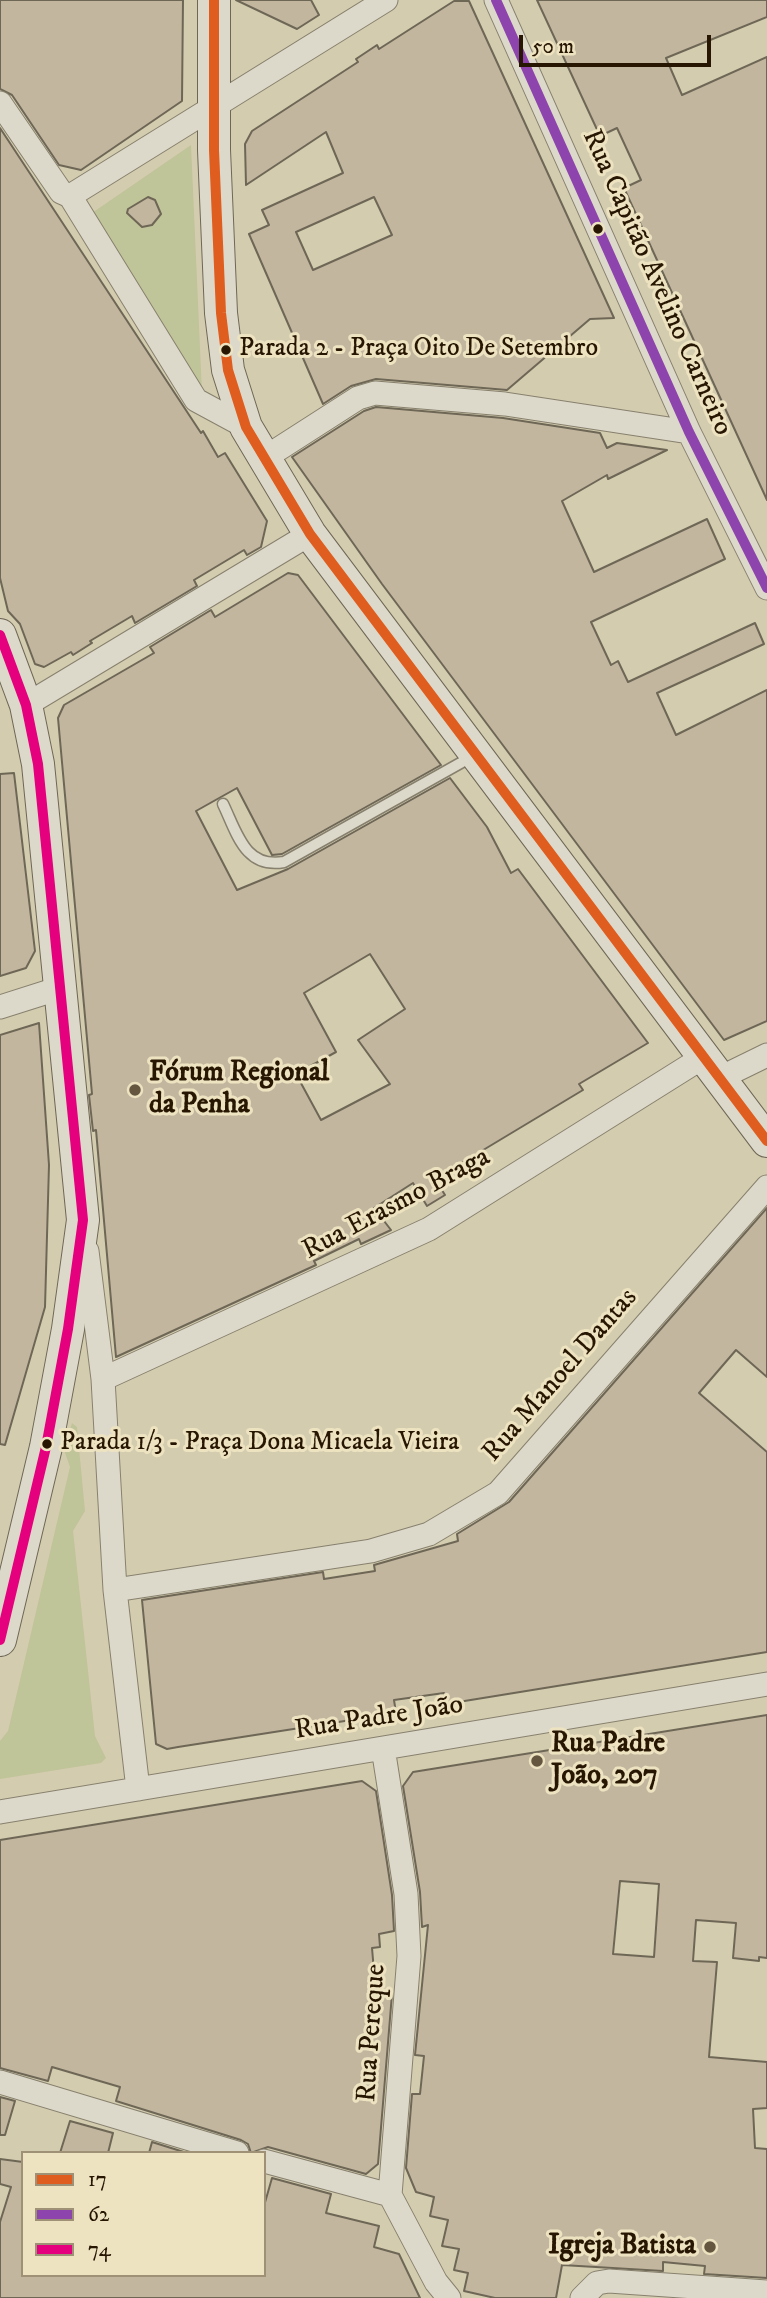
<!DOCTYPE html>
<html>
<head>
<meta charset="utf-8">
<style>
  body { margin:0 }
  #map { position:relative; width:767px; height:2298px; overflow:hidden; background:#d4ccaf; font-family:"IM FELL DW Pica",serif }
  canvas { display:block }
  .legend { position:absolute; left:21px; top:2151px; width:245px; height:126px; box-sizing:border-box; background:#ede3c1; border:2px solid #9e9175; margin:0; padding:9px 12px; list-style:none; font-size:21px; color:#271602 }
  .legend li { display:flex; align-items:center; gap:14px; height:35px }
  .legend b { width:35px; border:2px solid #9e9175 }
  .scale { position:absolute; left:519px; top:35px; width:192px; height:32px; box-sizing:border-box; border:4px solid #271602; border-top:0; padding-left:9px; font-size:21px; line-height:24px; white-space:nowrap; color:#271602; -webkit-text-stroke:5px #ede3c1; paint-order:stroke }
</style>
</head>
<body>
<div id="map">
<canvas width="767" height="2298"></canvas>
<ul class="legend">
<li><b style="height:9px;background:#de5d1f"></b>17</li>
<li><b style="height:9px;background:#8e44ad"></b>62</li>
<li><b style="height:9px;background:#e5007d"></b>74</li>
</ul>
<div class="scale">50 m</div>
</div>
<script>
const ctx = document.querySelector('canvas').getContext('2d');
ctx.lineJoin = 'round';
function fill(path, color) { ctx.fillStyle = color; ctx.fill(path, 'evenodd'); }
function strokePath(path, color, width, dash) { ctx.strokeStyle = color; ctx.lineWidth = width; ctx.lineCap = dash ? 'butt' : 'round'; ctx.setLineDash(dash || []); ctx.stroke(path); }
function label(font, color, halo, rows, align = 'center') {
  ctx.font = font + ' "IM FELL DW Pica",serif'; ctx.lineWidth = 6; ctx.setLineDash([]); ctx.textBaseline = 'middle'; ctx.strokeStyle = halo; ctx.fillStyle = color; for (const [text, x, y, turn = 0] of rows) {
    ctx.save(); ctx.translate(x, y); ctx.rotate((+turn || 0) * Math.PI / 180); ctx.textAlign = isNaN(turn) ? turn : align; if (halo) ctx.strokeText(text, 0, 0); ctx.fillText(text, 0, 0); ctx.restore();
  }
}
fill(new Path2D(`
  M191 145 202 393 89 215Z
  M72 1423 77 1427 85 1511 73 1531 95 1736 106 1758 101 1763 0 1779V1741L8 1731 70 1467 64 1450Z`), '#c0c499');
const building = new Path2D(`
  M0 0H183L182 101 81 170 59 165 12 95 0 89Z
  M236 0H311L319 15 297 29Z
  M537 0H767V17L666 58 682 95 767 57V500L624 188 641 180 617 128 600 136Z
  M454 1H469L614 318 590 319 507 390 376 379 351 386 323 404 249 234 269 225 262 210 343 173 326 132 246 185 245 144 252 131 358 62 356 59 377 45 379 49ZM374 197 392 235 313 270 296 232Z
  M0 128 201 433 203 431 218 457 225 453 267 521 261 547 247 555 244 550 194 580 197 586 135 623 132 616 90 641 92 643 73 655 71 652 44 667 35 664 20 624 8 611 0 578Z
  M148 197 155 200 161 214 152 225 142 227 127 213 128 209Z
  M376 407 503 418 600 433 607 448 617 443 667 450 608 479 607 475 562 501 594 572 707 519 725 559 591 622 611 665 618 661 628 682 755 623 764 644 657 693 676 735 767 690V1021L724 1040 382 584 292 457 364 411Z
  M288 573 298 575 441 765 282 854 272 855 237 788 196 811 237 890 288 869 450 778 487 827 511 873 518 869 648 1043 579 1084 583 1090 435 1179 445 1195 427 1206 413 1183 374 1208 391 1230 361 1244 359 1239 314 1261 316 1265 116 1357 96 1130 93 1131 89 1095 92 1094 58 718 64 705 154 653 150 647 211 610 215 617ZM370 954 405 1009 358 1040 390 1084 321 1120 296 1074 336 1052 304 993Z
  M14 773 35 951 26 968 0 976V774Z
  M39 1023 49 1165 45 1307 5 1445 0 1444V1035Z
  M767 1208V1377L736 1350 699 1393 767 1452V1652L446 1704 444 1693 394 1700 396 1713 178 1747 167 1749 156 1744 142 1600 323 1572 324 1579 375 1571 374 1565 458 1541 457 1534 509 1502Z
  M767 1715V1958L759 1957V1961L733 1958 736 1923 696 1920 693 1961 717 1962 709 2057 767 2062V2108L753 2109 755 2148 767 2149V2278L704 2274 705 2266 663 2262V2271L562 2265 556 2298H495L464 2291 468 2273 454 2270 459 2249 442 2246 448 2220 430 2216 434 2197 416 2192 406 2168 412 2094H420L424 2056 415 2055 428 1925 422 1927 420 1892 403 1786 413 1772ZM620 1881 659 1884 654 1957 613 1954Z
  M362 1781 376 1791 392 1895 394 1931 379 1934 380 1947 372 1948 376 1995 392 1994 378 2164 366 2174 268 2147 251 2153 248 2144 241 2140 116 2101 120 2087 52 2067 48 2081 0 2068V1840Z
  M0 2097 15 2101 5 2135H0Z
  M70 2121 113 2133 108 2153H60Z
  M152 2142 187 2153H149Z
  M0 2159 23 2162V2275H264V2206L272 2178 331 2194 326 2213 379 2226 374 2247 399 2254 420 2298H0V2222L11 2187 0 2184Z`);
fill(building, '#c3b69f');
strokePath(building, '#6e6756', 2);
const lane = new Path2D(`
  M223 804C237 833 245 869 284 862L473 756`);
const street = new Path2D(`
  M496 0 689 432 767 588
  M0 103 61 192 70 196
  M70 196 386 0
  M70 196 196 400 246 427
  M263 459 358 398 375 393 505 404 689 432
  M26 705 310 534
  M0 1007 60 988
  M720 1078 767 1055
  M87 1251 103 1379 115 1590 138 1789
  M103 1379 429 1229 705 1056
  M115 1590 371 1551 429 1534 498 1493 767 1187
  M383 1748 406 1894 409 1956 390 2195
  M0 1812 767 1684
  M0 2082 237 2153
  M264 2161 390 2195
  M390 2195 436 2282 449 2298
  M582 2298 597 2283 609 2281 767 2292`);
const secondary = new Path2D(`
  M214 0V150L221 313 228 370 246 427 310 534 767 1141
  M0 635 26 705 38 764 83 1220 68 1329 46 1447 0 1640`);
strokePath(lane, '#87806e', 13);
strokePath(street, '#87806e', 25);
strokePath(secondary, '#6e6756', 34);
strokePath(lane, '#ddd9ca', 10);
strokePath(street, '#ddd9ca', 23);
strokePath(secondary, '#ddd9ca', 32);
strokePath(new Path2D(`
  M214 0V150L221 313 228 370 246 427 310 534 767 1141`), '#de5d1f', 10);
strokePath(new Path2D(`
  M496 0 689 432 767 588`), '#8e44ad', 10);
strokePath(new Path2D(`
  M0 635 26 705 38 764 83 1220 68 1329 46 1447 0 1640`), '#e5007d', 10);
for (const [x, y, r, color] of [
  [598,229,6,"#271602"],
  [226,350,6,"#271602"],
  [135,1090,7,"#64563f"],
  [47,1444,6,"#271602"],
  [537,1761,7,"#64563f"],
  [710,2247,7,"#64563f"]
]) { const dot = new Path2D(); dot.arc(x, y, r, 0, 2 * Math.PI); ctx.fillStyle = color; ctx.fill(dot); strokePath(dot, '#ede3c1', 2.5); }
label('26px', '#271602', '#ede3c1', [
  ["Parada 2 - Praça Oito De Setembro",239,350],
  ["Parada 1/3 - Praça Dona Micaela Vieira",60,1444]
], 'left');
label('28px', '#271602', '#ede3c1', [
  ["Rua Capitão Avelino Carneiro",656,283,66],
  ["Rua Erasmo Braga",397,1205,-28],
  ["Rua Manoel Dantas",561,1376,-49],
  ["Rua Padre João",379,1719,-9],
  ["Rua Pereque",373,2033,-86]
]);
label('bold 28px', '#271602', '#ede3c1', [
  ["Fórum Regional",149,1074],
  ["da Penha",149,1106],
  ["Rua Padre",551,1745],
  ["João, 207",551,1777],
  ["Igreja Batista",696,2247,"right"]
], 'left');
</script>
</body>
</html>
